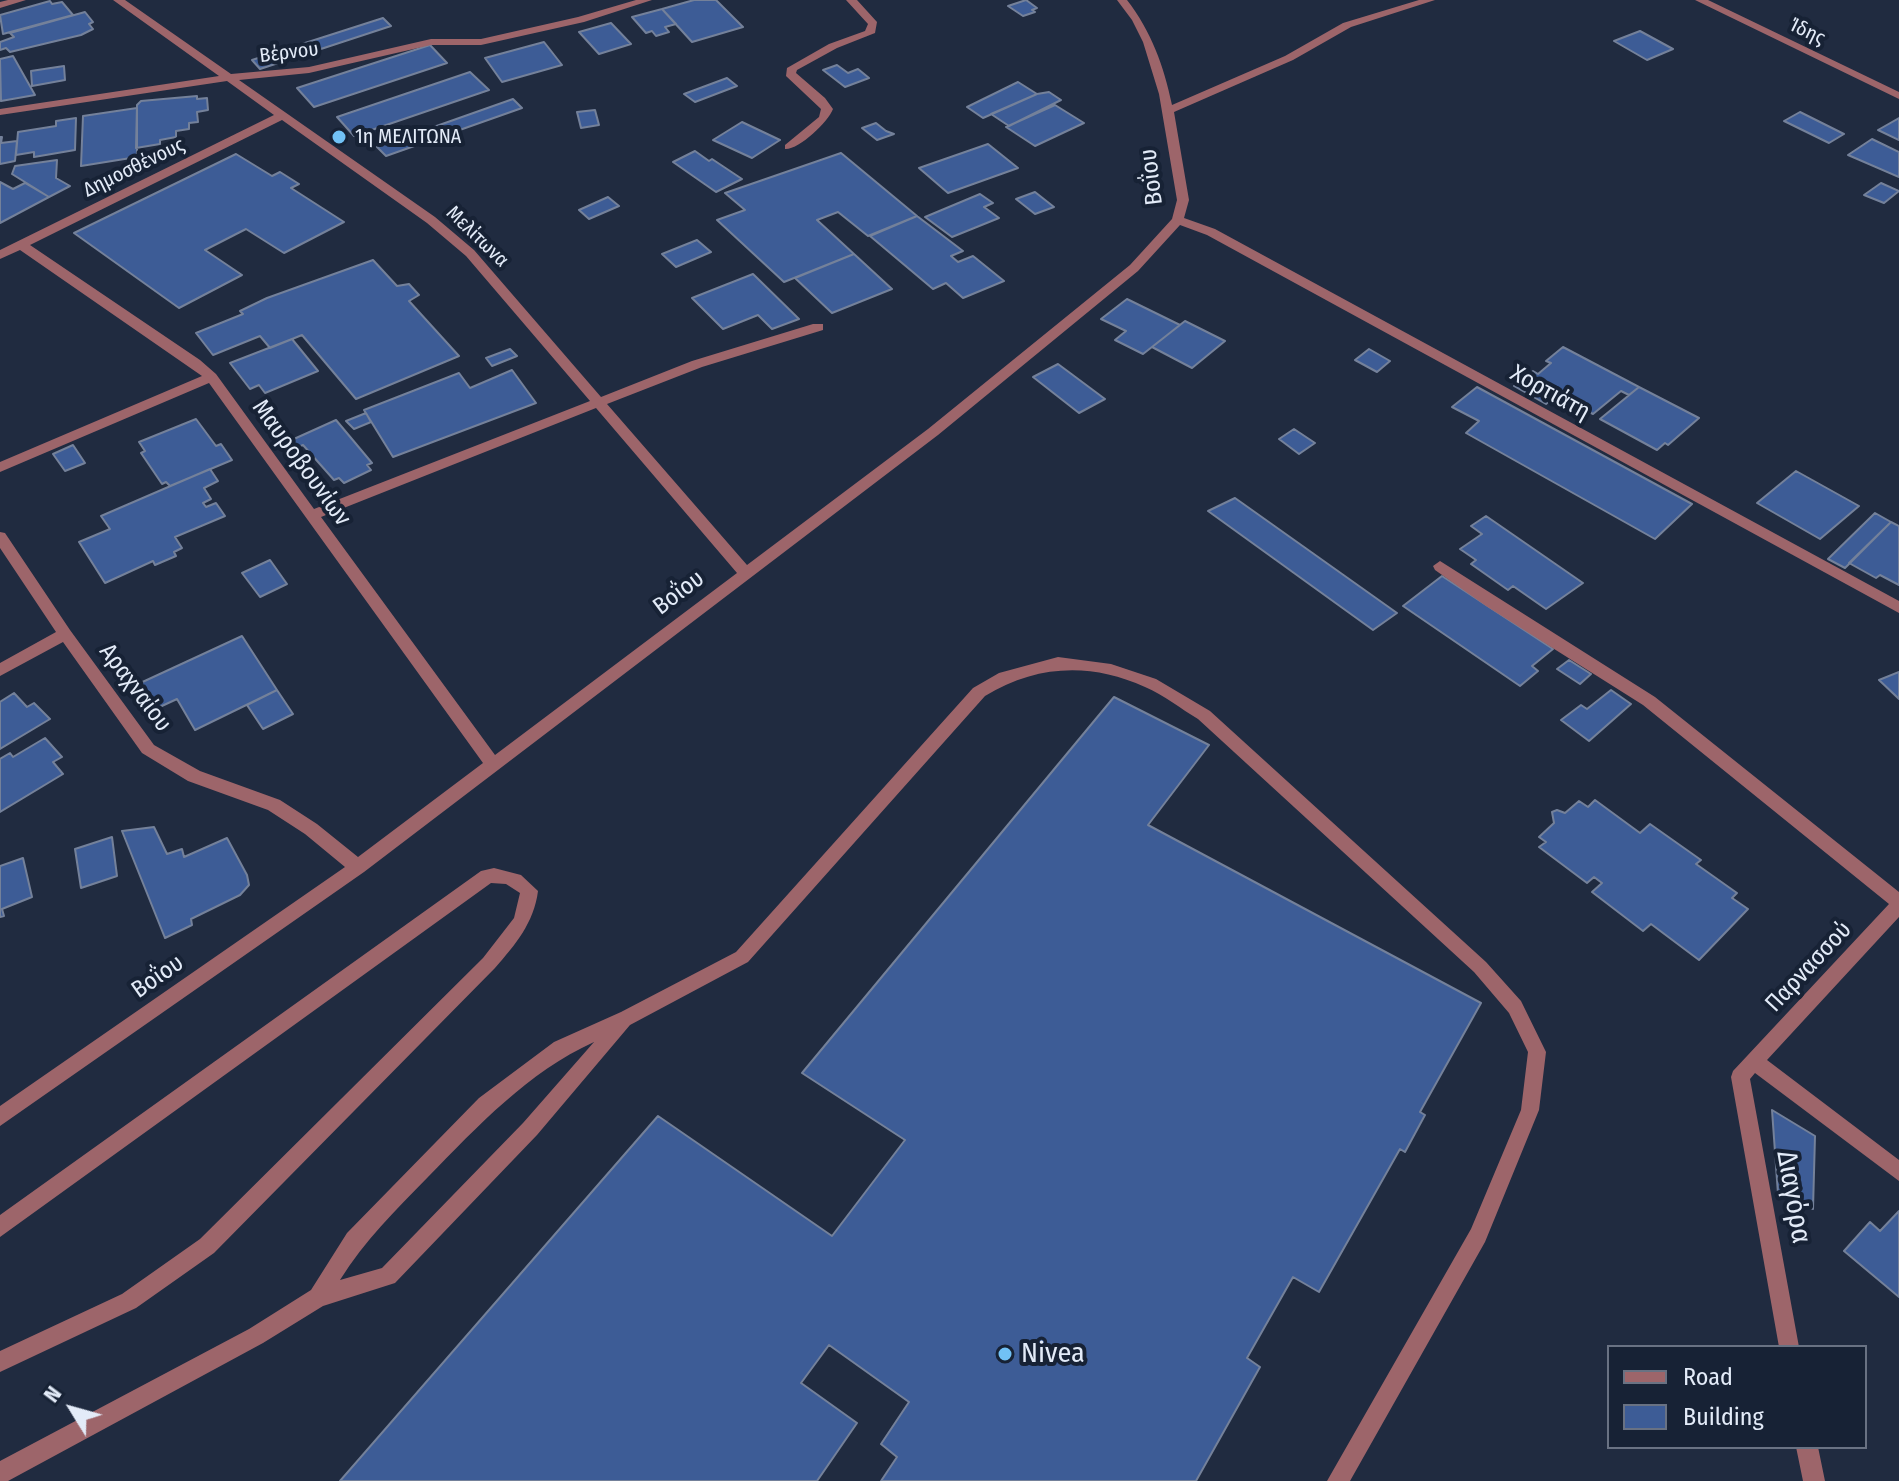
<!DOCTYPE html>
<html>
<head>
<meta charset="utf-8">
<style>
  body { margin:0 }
  #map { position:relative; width:1899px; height:1481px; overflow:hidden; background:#202b40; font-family:"Fira Sans Condensed",sans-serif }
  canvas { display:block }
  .legend { position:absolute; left:1607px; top:1345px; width:260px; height:104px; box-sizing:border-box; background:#172235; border:2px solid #697283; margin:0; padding:10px 14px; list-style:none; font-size:24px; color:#e3ebf8 }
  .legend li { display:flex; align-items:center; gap:16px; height:40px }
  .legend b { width:40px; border:2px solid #697283 }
  .north { position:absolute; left:32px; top:1369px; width:80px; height:80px; -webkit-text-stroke:6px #172235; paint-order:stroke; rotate:307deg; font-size:22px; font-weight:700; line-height:32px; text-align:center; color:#e3ebf8 }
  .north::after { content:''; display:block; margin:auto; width:28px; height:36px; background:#e3ebf8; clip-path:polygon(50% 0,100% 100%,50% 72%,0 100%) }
</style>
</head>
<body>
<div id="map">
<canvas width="1899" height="1481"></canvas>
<ul class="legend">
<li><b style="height:10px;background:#9d656a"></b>Road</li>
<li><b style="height:22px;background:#3d5c96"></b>Building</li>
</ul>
<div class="north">N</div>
</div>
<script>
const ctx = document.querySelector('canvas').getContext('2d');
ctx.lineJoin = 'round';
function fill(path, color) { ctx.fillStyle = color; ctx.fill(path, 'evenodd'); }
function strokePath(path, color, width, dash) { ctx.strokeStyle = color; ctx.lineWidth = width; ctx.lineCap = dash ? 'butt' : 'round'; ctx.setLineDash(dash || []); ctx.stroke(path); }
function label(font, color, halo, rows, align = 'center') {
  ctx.font = font + ' "Fira Sans Condensed",sans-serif'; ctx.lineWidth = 8; ctx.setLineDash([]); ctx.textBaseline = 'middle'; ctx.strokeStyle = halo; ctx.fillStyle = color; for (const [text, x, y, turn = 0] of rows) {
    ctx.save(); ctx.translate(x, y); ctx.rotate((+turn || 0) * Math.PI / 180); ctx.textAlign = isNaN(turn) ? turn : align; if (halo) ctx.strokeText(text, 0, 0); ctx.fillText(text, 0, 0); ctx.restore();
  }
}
const building = new Path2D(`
  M694 0H716L743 27 692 42 662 9Z
  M1026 0 1037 8 1032 10 1035 12 1023 16 1008 6Z
  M50 1 52 4 62 2 73 15 3 34 0 15Z
  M662 9 676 24 665 27 669 32 656 36 652 31 646 33 632 17Z
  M85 12 93 22 89 24 93 29 81 35 10 52 6 48 0 50V42L14 37 10 33Z
  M383 18 391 26 260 69 252 60Z
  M611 23 631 44 599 54 579 32Z
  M1640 31 1673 49 1647 60 1614 41Z
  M544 42 562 65 502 82 485 58Z
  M430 45 447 63 314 107 297 88Z
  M13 56 35 95 1 101 0 59Z
  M837 65 848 73 858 69 869 78 845 87 823 70Z
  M64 66 65 80 32 86 31 71Z
  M470 72 489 90 354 136 337 117Z
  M727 78 737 86 695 102 684 94Z
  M1018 82 1037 94 983 118 967 107Z
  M1049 92 1061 100 1009 126 991 114 1037 94Z
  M197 96V99L207 98 208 110 197 112 198 122 189 123V129L176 131V137L160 140V144L136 148 137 105 141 101Z
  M513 99 522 108 386 156 377 147Z
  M1055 105 1084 123 1035 146 1006 127Z
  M137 108V157L81 166 83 116Z
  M595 110 599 125 581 128 577 112Z
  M1800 112 1844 134 1829 143 1784 121Z
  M76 118 75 150 34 157V152L16 155 18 132 56 126V121Z
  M1899 118V140L1878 130Z
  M742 122 780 140 752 158 713 140Z
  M876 123 886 131 894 134 877 140 862 128Z
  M0 137H2L1 143 17 141 15 161 0 164Z
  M1872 139 1899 152V177L1848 155Z
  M988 144 1018 168 948 193 919 168Z
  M695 151 709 161 712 159 742 179 716 192 673 162Z
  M841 153 917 216 868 236 838 212 817 220 854 254 784 282 717 220 745 210 725 193Z
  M236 154 272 176 280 172 299 184 291 188 344 222 284 253 246 229 205 250 242 275 179 308 74 233Z
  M57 160 56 178 70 186 49 197 12 174 15 166Z
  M0 182 13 189 25 183 49 197 0 223Z
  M1881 183 1899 191 1884 203 1864 195Z
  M1035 192 1054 207 1035 214 1016 199Z
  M980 194 993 203 984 207 999 218 952 237 925 217Z
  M608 197 619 206 589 219 579 210Z
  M917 216 963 251 951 256 958 262 973 256 1004 281 963 298 946 283 933 289 870 236Z
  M697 240 711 252 676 267 662 254Z
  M854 254 892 289 832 313 795 278Z
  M373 260 397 286 409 284 419 295 409 301 459 356 356 399 302 335 270 348 260 336 213 355 196 333 243 314 240 311 267 298Z
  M753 274 799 319 772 329 758 315 723 329 692 298Z
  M1127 299 1180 325 1143 354 1115 340 1126 331 1101 319Z
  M1185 321 1225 341 1192 368 1152 347Z
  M292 339 318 371 265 393 259 385 250 389 230 363Z
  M1563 347 1639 387 1629 395 1621 391 1593 414 1556 395 1546 404 1514 386 1533 371 1538 374 1551 363 1546 361Z
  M510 349 517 356 492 366 486 358Z
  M1369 349 1390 361 1377 372 1355 360Z
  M1058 364 1105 399 1079 413 1033 377Z
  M512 370 536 403 393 457 364 410 459 373 470 388Z
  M1477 387 1692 504 1655 539 1466 433 1479 421 1452 407Z
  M1639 387 1699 418 1668 445 1665 443 1657 450 1600 419Z
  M366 413 371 422 354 429 346 421Z
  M196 419 216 446 221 444 232 460 170 486 166 482 162 484 141 453 145 451 139 442Z
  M336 420 372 463 367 465 371 470 344 483 339 478 334 480 303 445 292 450 285 443Z
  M1294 429 1315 443 1299 454 1279 439Z
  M73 445 85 463 65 471 53 454Z
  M210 469 218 481 204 488 211 499 203 503 206 507 216 503 225 516 175 537 182 548 174 552 176 556 155 565 153 561 105 583 79 542 110 529 101 516Z
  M1796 471 1859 506 1820 539 1757 503Z
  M1235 498 1397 613 1373 630 1208 511Z
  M1875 513 1891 522 1845 568 1828 559Z
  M1486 516 1583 583 1546 609 1513 586 1508 590 1471 564 1476 560 1460 549 1482 534 1471 526Z
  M1891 522 1899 526V585L1880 575 1876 578 1849 563Z
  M270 560 287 584 260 597 242 573Z
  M1442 576 1553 649 1532 666 1538 671 1520 686 1403 606Z
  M242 636 277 690 195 730 177 699 151 711 136 685Z
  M1569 660 1591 674 1580 684 1557 669Z
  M1899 672V699L1879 680Z
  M277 690 293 714 263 729 247 705Z
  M1611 690 1631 704 1589 741 1561 720 1581 705 1587 709Z
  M14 693 27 707 34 703 50 719 0 749V702Z
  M1114 697 1209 745 1148 825 1481 1003 1420 1112 1425 1115 1405 1152 1400 1149 1319 1292 1293 1277 1247 1358 1260 1367 1196 1481H881L897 1457 881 1444 909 1402 829 1345 801 1383 857 1423 817 1481H340L658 1116 832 1236 905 1140 802 1073Z
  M45 738 62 757 53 762 63 774 0 812V759L10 753 13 757Z
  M1595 800 1640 833 1650 824 1701 860 1696 864 1737 893 1732 898 1748 909 1699 960 1651 924 1643 931 1592 892 1602 883 1594 877 1587 883 1539 847 1546 842 1539 837 1554 823 1552 812 1557 810 1565 813 1579 801 1588 807Z
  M154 827 167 854 182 849 184 857 227 838 247 875 249 885 240 895 191 919 192 925 165 938 122 831Z
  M112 837 117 876 81 888 75 849Z
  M23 858 32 897 2 909 4 916 0 917V866Z
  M1772 1110 1815 1136 1813 1209 1778 1194Z
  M1899 1211V1297L1844 1251 1870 1222 1880 1231Z`);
fill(building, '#3d5c96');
strokePath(building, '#74819a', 2);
fill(new Path2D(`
  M1058 657 1111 664 1156 679 1210 711 1486 962 1521 1001 1546 1052 1539 1110 1485 1242 1350 1481H1327L1471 1229 1521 1110 1528 1052 1509 1013 1474 972 1198 719C1181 709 1164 695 1145 687 1090 662 1036 665 985 696L748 962 630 1025 537 1135 395 1283 323 1306 263 1343 8 1481H0V1461L249 1329 311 1290 347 1233 479 1098 554 1042 621 1012 736 952 973 688 999 673ZM594 1042 523 1123 382 1268 340 1280C365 1240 395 1211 428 1177 478 1126 528 1072 594 1042Z
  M494 868 521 875 538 891C534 923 515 945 495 968L214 1253 136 1308 0 1372V1351L122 1294 200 1239 483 958 514 918 520 893 506 884 491 883 0 1237V1215L481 871Z`), '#9d656a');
fill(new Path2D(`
  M8 0H26L0 8V2Z
  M113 0H125L231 74 309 67 431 39H481L578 17 636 0H652L584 22 481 45H431L309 73 239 80 435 217 474 250 601 397 692 361 813 324H823V330L702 367 607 404 747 565 928 429 1130 265 1172 219 1177 200 1159 94 1143 42 1132 20 1117 0H1127C1151 31 1164 66 1172 105L1285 56 1343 23 1419 0H1435L1351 27 1293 60 1174 112 1189 200 1184 218 1215 229 1899 601V613L1207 235 1180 225 1138 271 938 435 364 872 0 1126V1106L345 867 305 834 268 810 188 781 142 753 63 642 0 676V663L56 632 0 548V532L5 533 70 630 154 745 200 771 280 800 317 824 358 857 483 763 209 383 0 472V462L202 376 20 250 0 259V250L274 115 227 81 0 115V109L219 76ZM282 120 427 223 466 256 590 401 314 509 216 374 200 360 30 245ZM596 408 737 573 495 755 321 517Z
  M846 0H857L877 22 875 33 837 48 797 70 796 73 825 98 833 109C828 122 799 150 785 149V145L819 117 821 109 786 76 787 68 829 44 865 31 868 24Z
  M1695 0H1708L1899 92V99Z
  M1440 561 1655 697 1899 892V917L1767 1060 1899 1160V1181L1755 1073 1750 1079 1799 1347H1779L1731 1077 1733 1071 1889 904 1643 705 1486 606 1435 570 1433 566Z
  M1796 1447H1818L1825 1481H1803Z`), '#9d656a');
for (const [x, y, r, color] of [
  [339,137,8,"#71c1f5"],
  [1005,1354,8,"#71c1f5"]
]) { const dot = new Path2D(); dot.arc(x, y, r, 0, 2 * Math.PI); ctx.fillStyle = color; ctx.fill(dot); strokePath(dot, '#172235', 3); }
label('20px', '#e3ebf8', '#172235', [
  ["Ίδης",1807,32,26],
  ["Βέρνου",289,53,-7],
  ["Δημοσθένους",134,168,-26],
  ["Μελίτωνα",477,237,44]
]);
label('20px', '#e3ebf8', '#172235', [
  ["1η ΜΕΛΙΤΩΝΑ",355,137]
], 'left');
label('24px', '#e3ebf8', '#172235', [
  ["Βοΐου",1152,177,-97],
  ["Χορτιάτη",1550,393,29],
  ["Μαυροβουνίων",301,463,54],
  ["Βοΐου",679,593,-37],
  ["Αραχναίου",135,688,53],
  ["Παρνασσού",1809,967,-47],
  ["Βοΐου",158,977,-35]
]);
label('28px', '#e3ebf8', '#172235', [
  ["Διαγόρα",1793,1197,80]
]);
label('28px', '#e3ebf8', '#172235', [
  ["Nivea",1021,1354]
], 'left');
</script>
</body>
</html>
